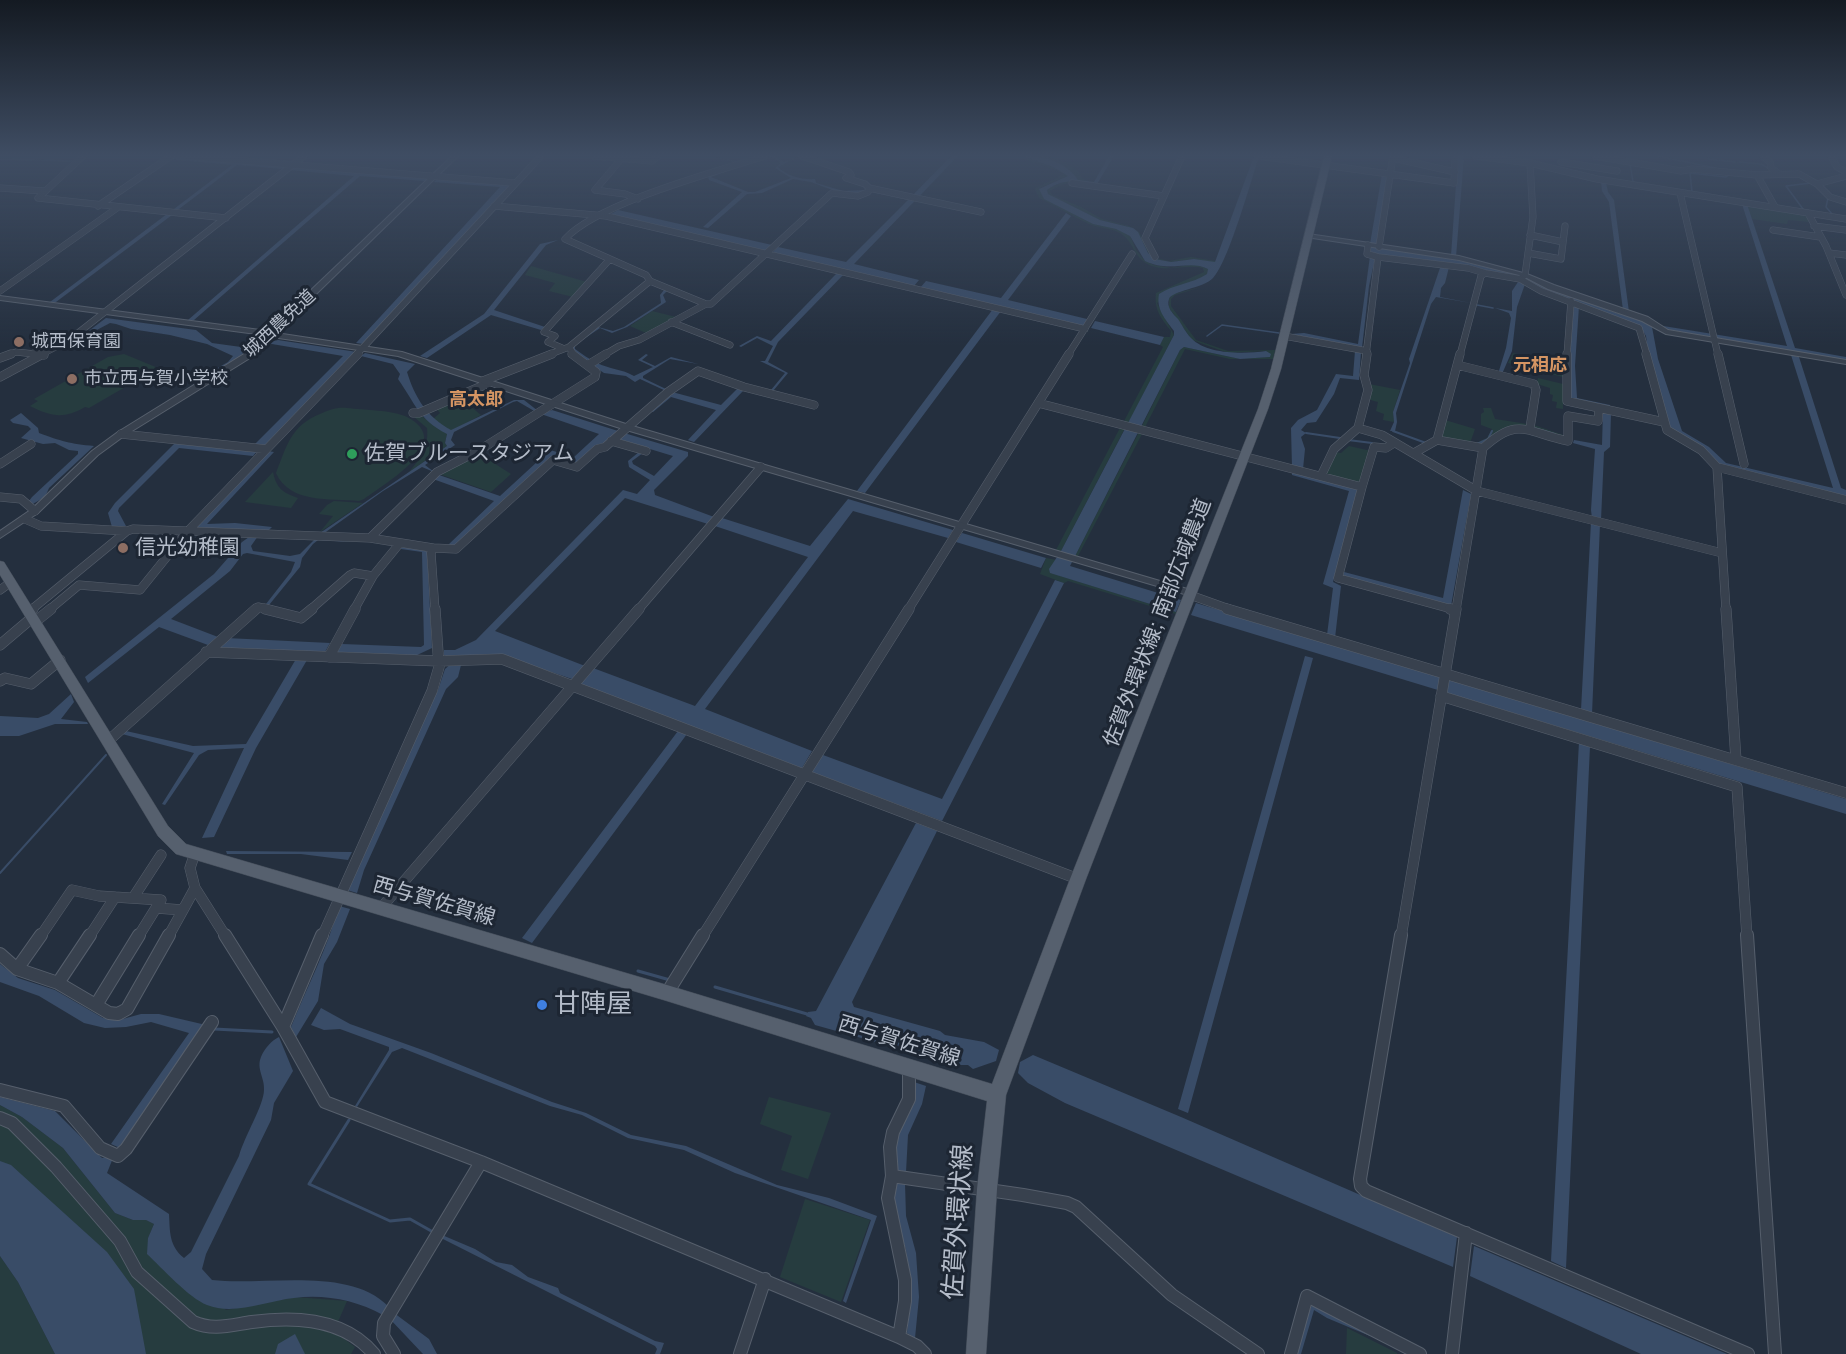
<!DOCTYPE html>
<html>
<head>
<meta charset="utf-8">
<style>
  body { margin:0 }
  canvas { display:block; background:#242f3e }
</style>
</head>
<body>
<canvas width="1846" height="1354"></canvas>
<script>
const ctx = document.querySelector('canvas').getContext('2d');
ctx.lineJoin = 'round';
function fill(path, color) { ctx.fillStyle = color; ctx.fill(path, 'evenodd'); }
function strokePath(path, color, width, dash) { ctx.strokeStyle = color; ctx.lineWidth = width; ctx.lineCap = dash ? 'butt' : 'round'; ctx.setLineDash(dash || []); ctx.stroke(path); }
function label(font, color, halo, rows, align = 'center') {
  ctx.font = font + ' Helvetica,"Noto Sans JP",sans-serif'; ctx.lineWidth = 6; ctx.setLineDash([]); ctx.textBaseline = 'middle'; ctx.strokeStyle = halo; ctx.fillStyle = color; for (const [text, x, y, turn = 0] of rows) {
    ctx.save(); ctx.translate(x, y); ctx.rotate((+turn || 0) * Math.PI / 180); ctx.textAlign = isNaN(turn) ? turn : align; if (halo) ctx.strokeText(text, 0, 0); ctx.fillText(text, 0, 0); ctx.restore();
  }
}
fill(new Path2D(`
  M1025 156 1053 167 1068 176 1039 188 1044 199 1093 224 1116 229 1130 236 1136 250 1145 261 1154 265 1171 268 1195 264 1208 269 1207 274C1191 284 1173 292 1157 303L1174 335 1128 424 1123 423 1163 347 1160 345 1164 337H1170L1171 331C1161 318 1154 310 1156 293L1204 272 1203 268C1186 264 1169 272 1152 266 1132 258 1135 242 1120 233 1111 228 1099 228 1089 224 1072 216 1056 206 1039 198L1035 189C1044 182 1056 181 1063 173L1028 160Z
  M1037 156C1053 156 1076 164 1083 179L1094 182C1080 180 1062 182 1050 191L1052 195 1081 207 1102 219 1129 226 1139 232 1149 252 1156 258 1169 261 1191 257 1215 261V263L1194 259 1171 262 1155 259 1148 253 1138 233 1126 226 1100 220 1048 194 1047 190C1055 184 1068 180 1078 181L1069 169Z
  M1747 204 1805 213 1810 222 1788 220 1787 224 1752 219Z
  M531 266 587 282 573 297 549 291 555 283 525 275Z
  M1201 287 1175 295 1171 299V306L1196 340 1228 351 1275 350 1273 359H1230L1185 349 1144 429 1141 428 1180 350 1184 347 1240 359 1270 357 1266 351 1228 353 1192 340 1169 308V299L1173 294Z
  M652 311 676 317 646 333 630 326Z
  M1513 353 1563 365V377L1508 363Z
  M124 354 158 368 89 408 85 407C64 419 52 417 30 406L38 401 34 399 108 357Z
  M1538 378 1563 384V409L1556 408 1557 402 1552 401 1553 395 1550 394V388L1537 384Z
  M1369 384 1400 390 1393 412 1394 422 1383 420 1384 414 1376 411 1378 402 1367 399Z
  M460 398 481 415 451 431 435 421 433 419 440 413 436 408Z
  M347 408C363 410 393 410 407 417 457 443 384 484 364 499L359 501C330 498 290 504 276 473 287 445 291 426 320 414 329 410 337 407 347 408Z
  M1483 408H1491L1495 419 1534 425 1566 436 1564 440 1522 426 1481 445H1472L1487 438 1492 429 1481 425V414L1484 412Z
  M420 415 447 434 445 443 447 446 409 472C421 458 429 447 427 428L413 416Z
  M1445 420 1475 429 1470 443 1440 438Z
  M1121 426 1125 428 1061 551 1056 550Z
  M1139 432H1143L1077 558 1075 556Z
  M1349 446 1371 451 1361 481 1353 483 1324 476 1335 452 1341 453Z
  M478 453 511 474 491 492 439 474Z
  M273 472C276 488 283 493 298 498L291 508 245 502Z
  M334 501 363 503 320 532 333 516 319 514 327 505Z
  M1046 558 1056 560 1050 569 1051 573 1176 612V614L1068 581 1064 583 1040 574Z
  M769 1097 831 1113 808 1179 781 1170 792 1136 760 1124Z
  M0 1105 22 1117 63 1148 115 1213 133 1220H146L154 1224 148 1238 226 1310 295 1297 347 1301 334 1331 355 1347 351 1354H125L0 1186Z
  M805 1199 870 1220 841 1302 780 1277Z
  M0 1256 18 1282 55 1354H0Z
  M1347 1328 1397 1353V1354H1346Z`), '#263c3f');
fill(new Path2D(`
  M174 156 287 166 283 169 237 165 175 212H170L232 165 168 159Z
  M711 156 739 162 743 165 711 177 748 192H755L791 178 775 168 780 164 779 161 769 156H774L784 162 800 156 778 167C786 176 803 180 815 179L816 183 843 191 867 190 858 194 846 195 811 182 793 179 762 193 747 194 708 228 703 227 742 192 709 180 708 176 738 163Z
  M951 156H958L854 264 919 280 914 286 772 253 778 247 846 262 908 200 872 192 874 190 912 196Z
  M1023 156C1043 156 1067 162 1078 180L1094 182 1109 156H1114L1097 184C1079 181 1063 178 1047 190L1048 194 1100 220 1133 228 1138 232 1148 253 1155 259 1171 262 1194 259 1215 262 1254 156 1259 157C1250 183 1229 261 1213 278 1204 288 1171 291 1169 299 1166 307 1173 314 1178 319 1182 325 1186 333 1191 338 1207 355 1245 354 1266 351L1271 354 1270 357 1240 359 1184 347 1180 350 1070 566 1181 600 1176 612 1050 573 1049 569 1061 551 1174 335V331C1165 319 1156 309 1159 294 1174 284 1192 284 1207 274L1208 269C1190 259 1170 273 1145 261L1130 236 1116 229 1093 224 1044 199 1039 189 1068 176 1053 167Z
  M1458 156H1464L1456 257 1451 256Z
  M294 167 428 178 425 181 360 176 194 320H188L354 176 289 170Z
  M1382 174 1387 175 1377 245 1370 244Z
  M437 179 511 185 363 344 356 343 500 187 434 182Z
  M1601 181 1606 183 1608 192 1614 200 1629 312 1623 310 1609 202 1602 191Z
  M1742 204H1747L1795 348 1846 357V360L1665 329 1657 325 1787 346Z
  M618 210 772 245 766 251 609 215Z
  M1066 213 1071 216 1008 300 1087 319 1083 326 920 288 926 281 1001 298Z
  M167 214 172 215 56 302H50Z
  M558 240 546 245 494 310 545 327 541 330 491 315 427 358 420 356 484 314 540 244Z
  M1370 247 1456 260 1522 276 1610 311 1647 323 1652 327 1658 359 1682 431 1709 447 1726 463 1833 488 1791 355 1799 357 1841 488 1846 490V498L1726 469 1670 428 1649 358 1646 336 1640 326 1542 290 1525 280 1370 254Z
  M1370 256 1375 258 1369 286 1362 348 1291 334 1304 333 1358 344Z
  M1441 265 1449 267 1445 283 1441 288 1440 297 1471 303 1436 297 1431 304 1396 413 1397 422 1395 431H1390L1394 422 1393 412 1410 363 1409 359Z
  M837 273 844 274 778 342 768 362 788 373 773 391 771 390 785 373 760 361H765L773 346 757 338 741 347 739 346 757 336 771 341Z
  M1518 282 1525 284 1517 307 1512 351 1502 374H1498L1506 348 1511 318 1509 313 1495 308 1512 311V291Z
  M649 284 668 290 663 295 666 302 627 327 612 333 600 328 575 345V349C582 354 589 359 597 363 609 369 622 369 634 376L653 367 638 360 646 354 648 355 642 360 655 366 671 357 698 364 670 359 643 376V378L668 390 666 391 640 379 635 382 626 376 604 373 571 351V346L598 327 613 331 624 327 661 303 660 295 664 290Z
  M1573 304 1579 306 1575 366 1577 398 1610 405V409L1570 399 1569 367Z
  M993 309 1001 311 865 493 857 491Z
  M106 318 196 330 212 343 241 347 254 338 256 341 236 360 209 375 207 374 228 362 233 356 207 344 170 335 131 329 116 324 110 323 74 342Z
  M1095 321 1164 337 1160 345 1091 328Z
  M278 340 357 352 264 446 254 445 343 356 266 343Z
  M1355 351 1361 352 1359 380 1340 378 1334 394 1316 422 1307 423 1301 430 1306 433 1301 437 1305 449 1303 469 1292 467 1291 428 1298 420 1317 410 1336 374 1353 376Z
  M365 353 415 364 407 372C415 398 427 417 451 430L514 400H524L538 411 536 412 517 401 513 402 454 432 451 440 455 445 425 465 434 472 422 467 383 491 323 534 320 533 447 446 445 443 447 434C418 419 415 403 398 379L400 374 393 364 361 356Z
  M737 389 743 391 694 442 688 440 716 410 671 397 653 412 650 410 672 392 721 405Z
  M552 410 618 431 603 445 575 465 553 457 455 547 448 545 494 501 433 479 439 475 500 496 550 450 574 457 599 434 541 414Z
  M1603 411 1611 413 1610 447 1604 452 1601 520 1592 518 1591 510 1595 449 1573 443 1574 440 1602 445Z
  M21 413 38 428 39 433C61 441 70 444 94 446L49 488 45 497 31 505 29 501 32 497 78 454V451L69 450 55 443 43 444 21 438 31 429 28 426 13 423 10 420Z
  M624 433 688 452V456L654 490 655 495 714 517 708 524 625 498 495 631 585 666 572 679 507 657 450 658 444 655V650H455L476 640 623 490 637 494 650 480 629 467 628 461 639 452 643 453 632 461 633 464 654 476 673 456 617 439Z
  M176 442 259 449 253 456 179 448 119 508 118 511 126 526 112 527 108 513 115 503Z
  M267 451 274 452 207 524 235 523 272 527 268 531 192 529Z
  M1292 471 1358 488 1333 582 1341 586 1335 638 1327 635 1333 588 1323 584 1349 491 1292 475Z
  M1463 490 1471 494 1451 606 1343 576 1344 572 1443 598Z
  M848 499 953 530 948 538 853 511 705 709 812 751 802 768 580 684 593 668 695 706 808 557 715 526 722 518 810 546Z
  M1591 522 1600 524 1592 714 1581 710Z
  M962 533 1046 558 1041 568 956 542Z
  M252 535 258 536 251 546 253 551 290 556 300 554 316 538 350 542 318 540 313 544 302 558 300 567 269 605 266 604 291 572 295 562 247 553 243 554 230 571 171 619 218 637 208 645 159 627 88 683 85 677 214 574 242 542Z
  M402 546 423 549 427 552 432 648 415 656 337 653 342 644 421 647 424 645 422 552 401 549Z
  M1055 580 1064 583 942 821 812 772 823 755 942 799Z
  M1196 603 1846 799V814L1191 615Z
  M226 638 330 643 325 652 216 648Z
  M1305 656 1313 658 1188 1113 1178 1109Z
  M296 659 307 660 256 748 214 837 202 838 244 748 208 750 199 755 165 805 162 804 194 753 122 734 126 731 193 746 246 744Z
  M451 664 461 665 458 677 446 689 364 870 357 893 347 890 351 874 438 690 445 669Z
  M71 694 74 702 61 719 87 722 88 724H55L19 736H0V716L38 718 49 714Z
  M678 731 687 734 532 943 522 938Z
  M1579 742 1590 746 1566 1268 1551 1261Z
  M916 823 937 831 852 1002 854 1007 940 1031 945 1035 984 1042 999 1050 996 1061 973 1069 968 1065H958L815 1025 811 1018 806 1016 808 1012 816 1011Z
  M226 851 352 852 348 860 301 854H227Z
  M339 906 350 909 337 942 324 964 318 1001 296 1037 291 1027C307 987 328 947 339 906Z
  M0 964 18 978 55 990 103 1018 119 1020 141 1014H159L206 1025 122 1149 111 1144 189 1033 151 1022 126 1027 105 1028 84 1023 39 996 0 982Z
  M321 1008 350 1024 431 1053 552 1102 586 1113 631 1135 686 1146 777 1185 829 1198 877 1216 846 1303 843 1301 871 1220 735 1173 684 1150 628 1138 582 1115 550 1106 402 1048 392 1052 357 1107 355 1106 389 1050V1047L340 1029 324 1030 311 1025Z
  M279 1037 293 1071 274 1103 271 1120 206 1254 202 1269 212 1280C264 1286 349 1266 388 1306L383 1315C356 1300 324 1294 294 1298 266 1301 234 1316 207 1305 189 1298 162 1268 147 1254L148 1238 154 1224 146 1220H133L115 1213 63 1148 22 1117 0 1105V1097L55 1111 102 1158 107 1157 113 1158 107 1173 169 1214C170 1232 169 1246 184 1258L191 1252 239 1156C244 1137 264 1105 264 1090 265 1078 256 1069 261 1057 264 1049 272 1040 279 1037Z
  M1033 1055 1181 1117 1457 1237 1453 1267 1065 1103 1028 1083 1018 1073 1020 1062Z
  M914 1082 926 1086 922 1104 908 1135 906 1172 898 1170C887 1147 906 1105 914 1082Z
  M0 1161 11 1165 107 1252 134 1289 146 1354H55L18 1282 0 1256Z
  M893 1182 905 1184 906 1216 916 1253 919 1297 915 1338 907 1333 910 1293 906 1250 893 1209Z
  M442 1235 475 1249 496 1262 512 1265 528 1277 558 1288 560 1293 655 1341 664 1343 660 1354H655L657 1349 655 1346 441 1238Z
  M1474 1246 1727 1354H1641L1470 1276Z
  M1312 1305 1370 1333V1336L1327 1318 1314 1310 1301 1354H1296L1300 1333Z
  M394 1313 429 1339 437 1354H423L389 1318Z
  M295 1334 305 1354H275L278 1344Z`), '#394c67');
strokePath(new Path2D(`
  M1657 156 1716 168
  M1708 156 1709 159 1735 162
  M0 159 73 161
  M1738 162 1761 164 1770 169
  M1630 163 1633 182
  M1692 192 1690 173 1726 177 1730 174
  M1828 198 1826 207 1832 214
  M1803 209 1786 186 1811 183
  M1477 305 1493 308
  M1207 336 1222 325 1279 333`), '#394c67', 1.5);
strokePath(new Path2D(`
  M1534 428 1555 434
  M1393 431 1426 443
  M1306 433 1340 438
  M1348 440 1372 443
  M1477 444 1488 439 1492 431
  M0 873 106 755`), '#394c67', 2);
strokePath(new Path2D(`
  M638 971 670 980
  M715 987 807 1014
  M214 1029 272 1032
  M349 1120 309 1184 390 1221 410 1219 433 1232`), '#394c67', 3);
const minorFar3 = new Path2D(`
  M83 156 38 198 226 218
  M186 156 515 183
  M594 156 652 161 658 156
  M802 156 849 172 851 175 846 178 865 184 869 188 981 212
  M1259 156 1454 183 1455 156
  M1475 156 1530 163 1597 179 1846 219
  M1595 156 1681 171 1693 169 1757 175 1799 174 1817 184 1830 197 1846 202
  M1763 156 1770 162 1771 168 1778 173
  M1831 156 1837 167 1846 172
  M622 158 595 190 625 194 638 199
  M1393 158 1455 172
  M1561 162 1617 171
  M1757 175 1775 207
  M1072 183 1164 196
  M1817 184 1846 176
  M0 188 44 191
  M1680 193 1718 355
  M98 206 171 156
  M494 206 606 216 1085 329
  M1808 213 1826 246 1846 295
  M1814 226 1846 230
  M1773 230 1820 237
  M1530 235 1563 242
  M1379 247 1393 156
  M1528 253 1561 259 1565 226
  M1829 253 1846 255
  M1155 257 1145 238 1182 156
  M1378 257 1468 268 1485 273
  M1520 279 1525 275 1533 217 1530 163
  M0 291 117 208
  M706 304H711L832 193 858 196 868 192 869 188
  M671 322 730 345
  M1284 336 1367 351
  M569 347 574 355
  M562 348 548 342 555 336 544 332 610 259
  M7 355 16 352 44 355
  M40 355 69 340 304 156
  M356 355 541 156
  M548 355 569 347 650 281 646 275 565 239C598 203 715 172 765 156
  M604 355 619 346 639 340 706 304 650 281
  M1068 355 1132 254
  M1366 355 1378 257 1367 254 1368 245
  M1460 355 1481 276 1485 273 1520 279 1541 291 1639 328 1647 355
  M1567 355 1571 301`);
const minorFar2 = new Path2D(`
  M34 354 44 355
  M1567 354V401L1664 422
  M1646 354 1667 430 1701 450 1717 467 1846 500
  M1718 354 1744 464
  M0 358 11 354
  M588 365 606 354
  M1457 365 1534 384 1536 390 1530 428
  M0 377 43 354
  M483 381 552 354
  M1038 403 1362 487 1338 578 1455 610
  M413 413H419L489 383
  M1358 428 1382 435 1477 491 1722 553
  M121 434 265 449
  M1437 440 1460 354
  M611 441 646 451
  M1414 453 1437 440 1483 448C1519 415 1527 433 1568 441V416L1598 421 1599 408
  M0 464 31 444
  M1717 467 1726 610
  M1321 476 1334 449 1358 428 1368 390 1364 375 1367 354
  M1362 487 1374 447 1386 448 1394 443
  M0 497 21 499 35 511
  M25 519 41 526 127 531 133 529 370 538
  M433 548 456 549 553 460 577 467 597 449 605 447 668 392 698 371 744 387 814 405
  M0 590 11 582
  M1190 595 1232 610
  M31 610 127 531
  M49 610 79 585 140 590 186 533 358 354
  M254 610 258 607 271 610
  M310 610 350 575 354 573 373 576 400 543
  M354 610 373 576
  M435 610 431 553 433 548 370 538 437 472 478 451 595 377 596 372 572 354
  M638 610 761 467
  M908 610 1069 354
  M1456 610 1483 448`);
const minorFar1 = new Path2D(`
  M265 609 301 618 312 609
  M1227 609 1846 793
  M1450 609 1455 610
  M1726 609 1736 760
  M30 611 33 609
  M36 621 51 609
  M0 645 33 617
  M206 652 439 661 502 659 1078 879
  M329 657 355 609
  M0 681 5 678 31 684 60 660
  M1441 696 1737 787 1747 937
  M108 741 256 609
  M195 853 190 868 195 888 226 937
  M133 898 161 855
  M381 908 639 609
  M40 937 72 890 99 896 161 900 156 908 183 910 195 888
  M89 937 115 897
  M138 937 156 908
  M168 937 183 910
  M322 937 432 691 439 667 435 609
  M702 937 909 609
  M1401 937 1456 609`);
const minor = new Path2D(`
  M225 935 283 1027 325 1102 481 1162 899 1337 917 1346 925 1354
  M1401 935 1360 1179 1361 1186 1366 1191 1748 1354
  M1747 935 1775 1354
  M0 954 17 969 58 983 109 1013 118 1014 127 1009 169 935
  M17 969 41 935
  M58 983 90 935
  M667 993 703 935
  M96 1005 139 935
  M283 1027 322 935
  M0 1090 64 1106 100 1148 118 1156 126 1149 212 1022
  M0 1118 12 1123 56 1167 120 1241 137 1272 193 1322C213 1331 231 1325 252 1322 295 1316 344 1318 374 1354
  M892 1176 1023 1195 1067 1203 1076 1207 1172 1295 1258 1354
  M899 1337 905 1301V1280L888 1198 892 1176 890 1147 893 1132 909 1099V1076L912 1068
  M394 1354 383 1336 384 1323 481 1162
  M740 1354 765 1279
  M1291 1354 1307 1296 1420 1354
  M1452 1354 1466 1233`);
const tertiary = new Path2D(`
  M452 156H458L276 333 402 352 629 425 1194 591 1196 593 1194 595 1191 596 623 429 398 356 272 337 250 358 124 436 98 455 38 513 0 538V531L32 509 92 451 118 432 244 354 264 335 0 300V296L268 331Z
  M1308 234 1459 256 1527 274 1554 285 1648 317 1668 330 1846 360V364L1666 334 1642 321 1548 289 1523 276 1459 260 1306 237V235Z`);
const primary = new Path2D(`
  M1324 156H1332L1281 369 1268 409 1086 879 1006 1095 997 1189 986 1354H966L977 1189 987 1101 667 1001 176 854 158 836 0 575V561L4 562 168 826 186 844 667 985 992 1084 1070 879 1258 409 1271 369Z`);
strokePath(minorFar3, '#565f6c', 7);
strokePath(minorFar2, '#565f6c', 9);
strokePath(minorFar1, '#565f6c', 11);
strokePath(minor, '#565f6c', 14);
strokePath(tertiary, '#565f6c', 2);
strokePath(primary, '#414a57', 1);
strokePath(minorFar3, '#38414e', 6);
strokePath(minorFar2, '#38414e', 8);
strokePath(minorFar1, '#38414e', 10);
strokePath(minor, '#38414e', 12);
fill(tertiary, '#38414e');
fill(primary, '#56606e');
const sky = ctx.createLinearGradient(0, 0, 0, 345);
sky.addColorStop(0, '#141a22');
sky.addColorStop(0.45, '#3f4d63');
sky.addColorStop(1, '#3f4d6300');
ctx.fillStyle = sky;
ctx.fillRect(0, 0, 1846, 345);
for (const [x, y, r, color] of [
  [19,342,6,"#8d6e63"],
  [72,379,6,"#8d6e63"],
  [352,454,6,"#2e9e5b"],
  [123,548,6,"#8d6e63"],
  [542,1005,6,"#3f7fe0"]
]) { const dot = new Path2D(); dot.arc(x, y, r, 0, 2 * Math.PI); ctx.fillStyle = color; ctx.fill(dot); strokePath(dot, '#1d2633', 2); }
label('18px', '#b4bcc9', '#1d2633', [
  ["城西農免道",280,324,-43]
]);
label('18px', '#b4bcc9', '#1d2633', [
  ["城西保育園",31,342],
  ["市立西与賀小学校",84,379]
], 'left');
label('bold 18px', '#d59563', '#1d2633', [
  ["元相応",1540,366],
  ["高太郎",476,400]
]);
label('21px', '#b4bcc9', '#1d2633', [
  ["佐賀ブルースタジアム",364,454],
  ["信光幼稚園",135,548]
], 'left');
label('21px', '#b4bcc9', '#1d2633', [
  ["佐賀外環状線; 南部広域農道",1158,623,-69],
  ["西与賀佐賀線",434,902,16],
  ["西与賀佐賀線",899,1042,17]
]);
label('26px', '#b4bcc9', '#1d2633', [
  ["甘陣屋",554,1005]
], 'left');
label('26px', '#b4bcc9', '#1d2633', [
  ["佐賀外環状線",959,1222,-86]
]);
</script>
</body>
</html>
